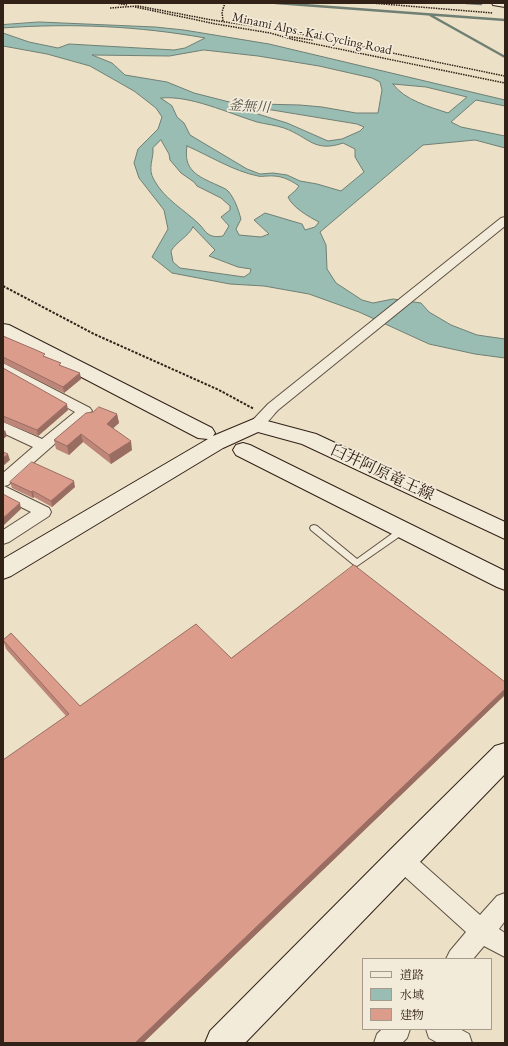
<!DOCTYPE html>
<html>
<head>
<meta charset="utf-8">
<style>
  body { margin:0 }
  #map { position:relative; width:508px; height:1046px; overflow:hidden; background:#ece0c6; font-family:"EB Garamond","Noto Serif JP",serif }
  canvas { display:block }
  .frame { position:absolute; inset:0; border:4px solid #322117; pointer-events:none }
  .legend { position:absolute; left:362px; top:958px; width:130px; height:72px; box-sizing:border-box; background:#f3ebda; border:1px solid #a69a8c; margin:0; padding:5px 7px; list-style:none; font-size:12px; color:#322117 }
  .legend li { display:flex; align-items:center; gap:8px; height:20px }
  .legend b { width:20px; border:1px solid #a69a8c }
</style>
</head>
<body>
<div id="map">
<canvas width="508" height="1046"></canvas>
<div class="frame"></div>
<ul class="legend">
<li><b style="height:5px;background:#f3ebda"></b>道路</li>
<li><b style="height:11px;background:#99bdb2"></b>水域</li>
<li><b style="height:11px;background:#dc9c8c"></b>建物</li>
</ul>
</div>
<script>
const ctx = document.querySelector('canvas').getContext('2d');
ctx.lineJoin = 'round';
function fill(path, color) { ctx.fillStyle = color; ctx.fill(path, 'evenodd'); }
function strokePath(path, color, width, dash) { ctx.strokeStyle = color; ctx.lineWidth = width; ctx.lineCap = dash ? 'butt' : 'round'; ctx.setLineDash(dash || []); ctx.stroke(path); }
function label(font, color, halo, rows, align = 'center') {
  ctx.font = font + ' "EB Garamond","Noto Serif JP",serif'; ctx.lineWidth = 3.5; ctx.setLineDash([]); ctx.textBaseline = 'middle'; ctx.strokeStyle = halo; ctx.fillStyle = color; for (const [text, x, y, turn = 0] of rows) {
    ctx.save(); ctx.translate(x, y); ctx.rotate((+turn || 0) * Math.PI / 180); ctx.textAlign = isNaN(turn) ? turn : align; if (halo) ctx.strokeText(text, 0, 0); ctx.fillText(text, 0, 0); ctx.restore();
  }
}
const water = new Path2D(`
  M39 22 155 27 184 30 269 44 505 100V106L476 100 451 122 461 127 505 136V148L475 140 423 145 320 232 326 245 327 269 336 283 362 300 373 303 393 299 421 303 429 312 451 325 477 335 505 339V358L475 354 429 344 359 312 309 294 264 286 230 284 172 273 152 257 168 229 164 210 139 178 134 163 138 149 158 129 162 117 156 108 134 91 90 66 47 54 3 46V33L29 42 58 48 69 44 174 50 185 48 205 38C139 26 70 23 3 28V25ZM204 50 258 56 319 66 372 78 380 82 382 90 378 113H356L322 107 300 105 259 104 241 105 194 93 167 82 125 75 112 63 92 55 169 56ZM393 84 426 87 467 97 448 113C430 107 404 100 393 84ZM161 98C190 95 228 113 257 122 265 124 275 125 284 128 309 137 314 153 343 143L355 149V157L364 172 341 191 317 184 300 181 287 175 273 173 260 174 247 169 190 135 184 123 177 117 172 106ZM272 110 357 124 364 127 360 131 342 139 328 141 287 123 248 111ZM161 140 169 154 170 160 181 173 194 182 197 186 221 198 230 206V210L221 217 229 226 223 236C217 237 213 237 208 234 205 232 203 228 200 225 185 210 165 200 154 180 147 168 154 159 153 148ZM187 146C210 156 233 171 258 176 261 177 264 176 267 176 280 175 289 179 299 186L296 190 288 197C292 207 309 217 319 222L315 227 305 230 302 224 265 213 254 220 269 234 261 237 239 235 236 229 241 219C238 209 235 199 228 191 225 188 221 187 217 185 197 176 183 170 187 146ZM193 227 215 250 209 256 238 267 251 269 250 273 244 277 180 268 173 262 171 251C177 241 188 237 193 227Z`);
fill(water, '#99bdb2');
strokePath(water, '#707f74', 1);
strokePath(new Path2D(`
  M276 3 505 20
  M466 3 481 4
  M430 15 505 57`), '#707f74', 2.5);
const lane = new Path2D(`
  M314 525 317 526 357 559 400 528H406L407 530 406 532 357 566 354 565 311 530 310 528 311 526Z`);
const street = new Path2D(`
  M505 217V226L278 410C270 418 263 432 251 428L249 425 251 422 268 404 501 218Z
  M3 363 90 408 92 411 8 485 4 486 49 508 51 512 49 516 9 542 3 544V530L31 512 3 498V473L33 447 3 433V422L42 439 75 412 3 372Z
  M401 848 409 852 480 915 497 896 505 893V921L499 929 505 933V957L484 946 473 959H446L450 951 466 932 393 866 390 859 393 852Z
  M382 1029H410L407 1038 402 1043H374L377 1034Z
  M426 1029H460L469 1034 472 1043H438L429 1038Z`);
const secondary = new Path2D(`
  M492 3H505V7L493 5Z
  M3 324 9 325 212 428 215 433 213 436 256 418 316 434 505 522V539L302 444 258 432 223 448 11 576 3 579V559L208 439 198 438 3 336Z
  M243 443 250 445 505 571V590L497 587 236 455 233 450 236 445Z
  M505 743V774L245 1043H205L210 1031 391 849 495 746Z`);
strokePath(lane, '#605143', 2);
strokePath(street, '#605143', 2);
strokePath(secondary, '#322117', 2);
strokePath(new Path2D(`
  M116 3 127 5
  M371 3 493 13
  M135 7 216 24 270 33 295 40 505 83
  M110 8 138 6 212 20 280 30 505 76
  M223 21 222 12 225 3
  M284 36 313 40`), '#322117', 1.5, [1.5, 1]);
strokePath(new Path2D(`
  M3 286 94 334 219 390 254 409`), '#322117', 2, [2.5, 1.5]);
fill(lane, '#f3ebda');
fill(street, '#f3ebda');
fill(secondary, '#f3ebda');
fill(new Path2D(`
  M3 336 46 357 61 366 81 379 64 393 3 363Z
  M3 368 68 410 38 436 3 422Z
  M117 414 119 423 113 428 132 450 111 464 83 442 69 455 56 449 54 440Z
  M10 482 75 487 52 507 34 497 33 498 12 488Z
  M3 640 80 706 231 658 505 695 143 1043H3L66 716 6 649Z`), '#bd8678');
fill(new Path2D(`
  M80 373 81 379 64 393 63 387Z
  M67 404 68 410 38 436 37 430Z
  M117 414 119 423 108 433 107 424Z
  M5 430 7 436 3 439V432Z
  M81 434 83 442 69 455 67 446Z
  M131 441 132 450 111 464 109 455Z
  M8 454 10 460 3 466V458Z
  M74 481 75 487 52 507 51 501Z
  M33 491 34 497 33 498 31 492Z
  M20 503 21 509 4 525 3 518Z
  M505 689V695L143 1043H135Z`), '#9a6d62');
const building = new Path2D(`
  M3 336 36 350 45 354 43 356 61 363 59 365 80 373 63 387 3 357Z
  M3 368 67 404 37 430 3 416Z
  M99 407 117 414 107 424 131 441 109 455 81 434 67 446 54 440 86 413 93 412Z
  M3 452 8 454 3 458Z
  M32 462 74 481 51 501 33 491 31 492 10 482Z
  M3 494 20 503 3 518Z
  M354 565 505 682V689L135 1043H3V760L69 714 3 640 11 633 80 706 196 624 231 658Z`);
fill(building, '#dc9c8c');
strokePath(building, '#9a6d62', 1);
label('13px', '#322117', '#f3ebda', [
  ["Minami Alps - Kai Cycling Road",312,34,12]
]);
label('italic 14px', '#515046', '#f3ebda', [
  ["釜無川",249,107,4]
]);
label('16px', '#322117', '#f3ebda', [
  ["臼井阿原竜王線",382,473,25]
]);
</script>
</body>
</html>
